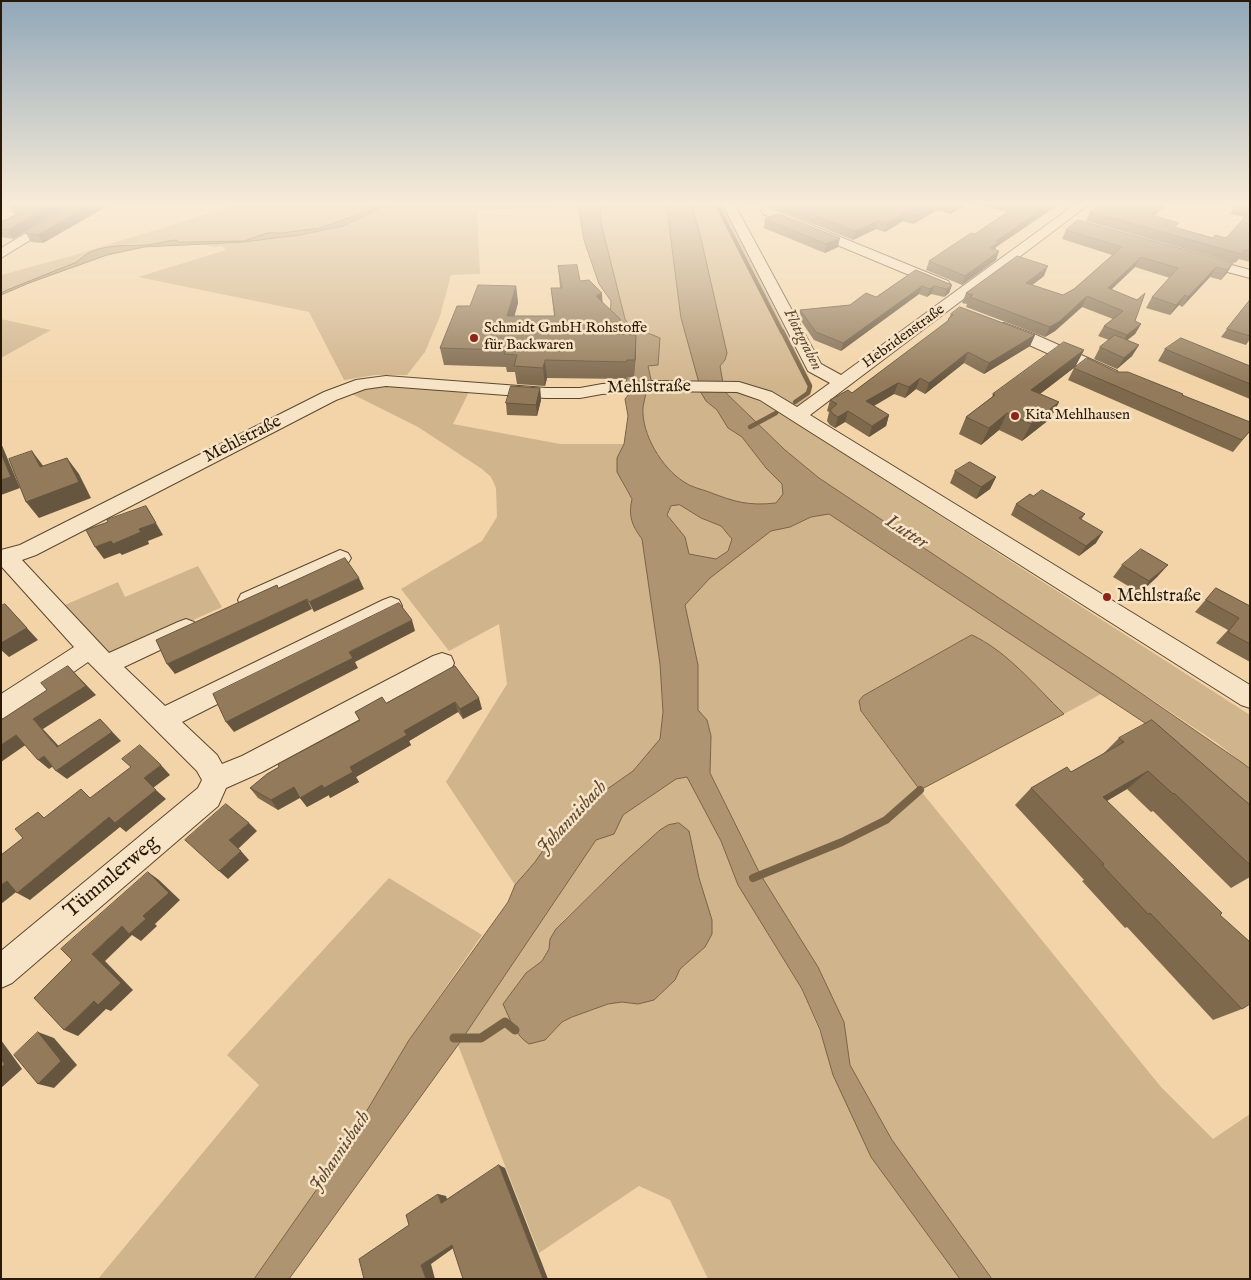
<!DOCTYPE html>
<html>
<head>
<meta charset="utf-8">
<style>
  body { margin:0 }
  #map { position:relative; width:1251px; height:1280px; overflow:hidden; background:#f2d4a8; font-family:"IM FELL English",serif }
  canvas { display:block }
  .frame { position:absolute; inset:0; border:2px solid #2a1906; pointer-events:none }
</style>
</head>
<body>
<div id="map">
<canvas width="1251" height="1280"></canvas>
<div class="frame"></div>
</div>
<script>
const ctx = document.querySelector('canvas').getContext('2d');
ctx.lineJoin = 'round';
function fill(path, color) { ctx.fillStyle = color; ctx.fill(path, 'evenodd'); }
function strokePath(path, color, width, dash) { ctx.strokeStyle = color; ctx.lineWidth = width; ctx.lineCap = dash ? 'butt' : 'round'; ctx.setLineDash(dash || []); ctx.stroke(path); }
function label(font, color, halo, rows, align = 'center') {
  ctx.font = font + ' "IM FELL English",serif'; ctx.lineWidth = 5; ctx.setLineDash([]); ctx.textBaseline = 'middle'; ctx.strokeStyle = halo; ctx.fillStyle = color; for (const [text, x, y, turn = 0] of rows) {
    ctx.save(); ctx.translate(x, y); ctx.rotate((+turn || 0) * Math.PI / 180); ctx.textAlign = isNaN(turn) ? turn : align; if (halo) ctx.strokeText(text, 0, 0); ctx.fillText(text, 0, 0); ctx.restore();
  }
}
fill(new Path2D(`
  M236 205H384L320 228 282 233H267L244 241H170L147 245 130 244 82 256 77 262 1 293V275L71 256Z
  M387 205H581L580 207 477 210 480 274 451 275 440 316 425 352 407 375H375L344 380 309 312 138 277 226 250 222 246 213 247 201 243C248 242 296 239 342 226 356 222 373 211 387 205Z
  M602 205H667L681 318 699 383 652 384 648 365 651 333 629 325 625 319 601 223 600 210Z
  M691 205H722L812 384C814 396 805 401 796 407 768 390 756 382 723 383L720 366 725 360Z
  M1 319 51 330 1 358Z
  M393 385 469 392 453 424 560 444H624C611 469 620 477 632 500 628 516 632 526 642 539L660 664 663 712 660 739 633 771 593 799 561 824 535 862 515 885 446 782 507 684 499 624 449 651 401 589 482 541 497 517 496 488 491 477 482 469 418 427 352 394 375 387Z
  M647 388 700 391 706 401 717 410 728 428 742 437 766 468 782 484 784 494 776 503C748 506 735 503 709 492 701 489 691 487 684 482 662 468 641 434 643 407 644 401 646 394 647 388Z
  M724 391 740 393 766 404 1250 715V769L1217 743 819 478 785 450Z
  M680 505 701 518 721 526 732 539 728 551 716 559 689 554 685 537 667 515 671 506Z
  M829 514 1101 694 1064 714 1013 664 983 640 861 712 920 790 1161 1087 1213 1139 1250 1114V1279H992L892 1140 850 1065 844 1022 818 967 760 874 710 773 711 736 707 720 698 710V665L685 605 710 577 771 531 790 527 811 517Z
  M198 566 222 607 107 659 58 608 118 582 125 597Z
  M688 777 721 841 738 885 802 989 871 1157 960 1279H708L670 1200 639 1186 539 1253 458 1045 596 840 614 834 623 815 676 779ZM668 825 699 878 712 920 705 947 680 969 675 980 654 1000 638 1004 622 1002 608 1004 572 1017 562 1022 545 1040 503 1004 526 973 542 961 549 949 550 939 563 921 621 865Z
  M389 878 482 935 409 1040 338 1159 254 1279H98L259 1085 227 1055Z`), '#d0b48c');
const water = new Path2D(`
  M384 205H387L343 226 300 235 243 242 144 247 107 255 29 283 1 295V293L7 290 77 262C94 243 125 246 148 245 157 244 166 241 175 240L179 242 244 241 267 233H282L320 228Z
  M581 205H602L600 210 601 223 625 319 629 325 660 338 658 365 648 366 652 384 626 385 628 370 609 332 611 301 599 284 584 240 579 211Z
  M667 205H691L699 230 727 353 725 360 720 366 723 383H699L681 318Z
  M647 388C646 394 644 401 643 407 641 434 662 468 684 482 691 487 701 489 709 492 735 502 748 506 776 503L783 494 782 484 766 468 742 437 728 428 717 410 706 401 700 391H724L785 450 819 478 1119 678 1244 764 1250 769V818L1157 731 829 514 811 517 790 527 771 531 710 578 685 605 698 665V710L707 720 711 736 710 773 760 874 818 967 844 1022 850 1065 892 1140 992 1279H960L871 1157 833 1075 820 1030 802 989 738 885 721 841 687 777 676 779 623 815 614 834 596 840 458 1045 289 1279H254L338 1159 409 1040 508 902 515 885 535 862 561 824 593 799 633 771 660 739 663 712 660 664 642 539C632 526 628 516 632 499L617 472V458L624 444 628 416 625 399 633 389ZM680 505 701 518 721 526 732 539 728 551 716 559 689 554 685 537 667 515 671 506Z
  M972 635C1007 651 1036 687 1064 714L920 790 861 711 859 701 863 696Z
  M679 823 689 831 699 878 712 920V934L705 947 680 969 675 980 654 1000 638 1004 622 1002 608 1004 572 1017 562 1022 545 1040 529 1044C515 1035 510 1019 503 1004L526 973 542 961 549 949 550 939 556 929 621 865 660 830 668 825Z`);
fill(water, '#ae9471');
strokePath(water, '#796346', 1);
strokePath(new Path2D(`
  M717 205 782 332`), '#796346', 4);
strokePath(new Path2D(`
  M782 331 810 386 808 393 795 402
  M750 427 776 413`), '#796346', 4.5);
strokePath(new Path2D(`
  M753 878 842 842 886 820 920 790`), '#796346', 8);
strokePath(new Path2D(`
  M454 1038H481L505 1022 515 1030`), '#796346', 9);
const minor = new Path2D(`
  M73 205H87L1 258V248Z
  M723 205H735L821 364 841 375 1074 205H1088L810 415 1250 685V708L1241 705 760 400 737 392 652 391 602 394 580 398H546L386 386 365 389 336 400 36 555 22 560 109 653 178 622 186 619 194 622 198 628 194 634 124 667 165 706 383 600 391 597 399 600 402 606 399 612 182 722 217 755 222 764 242 756 433 656 442 653 451 656 454 663 451 670 262 772 226 788 218 806 12 983 1 988V951L198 788 202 780 197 771 88 662 10 716 1 719V694L74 647 1 566V550L20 545 324 392 356 380 386 376 546 388H580L602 384 652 381 739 382 772 392 797 407 830 383 808 371 806 367Z
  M767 207 948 281 950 284 948 287H938L763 214 761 211Z
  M1199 256 1250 270V278L1194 263 1192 260 1194 257Z
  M1004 323 1034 334 1117 371 1119 375 1117 379H1105L998 331 996 328 998 325Z
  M340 550 348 553 351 558 348 563 257 606 249 608 241 606 238 600 241 594Z`);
strokePath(minor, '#5c482e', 2);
fill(minor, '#f7e3c6');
fill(new Path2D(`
  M9 205H70L13 239 1 237V222L17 214H14Z
  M72 205H108L97 212 43 243 31 242 26 233Z
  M766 205H965L951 214 937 210 913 224 903 221 885 232 876 229 853 240Z
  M982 205H1058L996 247 995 249 999 251 996 260 962 285 926 270 929 261 975 234 1008 212Z
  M1099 205H1166L1154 216 1176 228 1213 238H1226L1245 217 1230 214 1234 207 1227 205H1250V262L1239 259 1235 263 1086 221 1090 212Z
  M765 219 838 247 825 253 764 228Z
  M1066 230 1233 263 1227 273 1221 280 1210 277 1182 307 1179 305 1170 315 1146 308 1152 297 1170 278 1135 267 1111 290 1135 321 1141 324 1135 334 1127 340 1139 345 1132 356 1117 369 1094 359 1100 347 1109 340 1098 336 1104 326 1113 319 1082 307 1055 331 1045 337 966 307 967 304 962 303 966 293 1044 276 1032 285 1063 295 1074 289 1112 255 1062 239Z
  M558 266 580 281 602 293V302L620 334 636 352 634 377H627L626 379 547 378 545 386 517 384 515 372H507L506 367 444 365 440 348 470 306 516 286 518 303 514 316H554L551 288H560Z
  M916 270 952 285 949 293 944 297 931 294 927 297 919 294 841 351 814 340 799 318 800 310 850 305 876 297Z
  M1250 300V339L1246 345 1221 337 1227 329Z
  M951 314 1035 335 1030 346 984 374 964 363 925 394 916 389 905 398 894 394 874 406 889 415 886 426 869 437 845 422 835 428 830 425 827 421 829 412 827 411 830 400 852 393 947 322Z
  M1165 349 1250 366V399L1158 361Z
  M1084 350 1075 367 1040 394 1059 402 1050 419 1022 441 999 430 981 445 959 434 966 417 992 397 993 394Z
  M1074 368 1117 372 1182 395 1250 431 1233 452 1068 380Z
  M540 388 541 400 537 416 507 415 506 403Z
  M955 471 996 477 990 489 976 499 950 483Z
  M1033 496 1085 514 1081 520 1096 543 1079 556 1011 515 1016 504Z
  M1122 565 1158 576 1140 593 1113 577Z
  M1216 588 1250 606V662L1216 643 1228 630 1195 612Z
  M455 666 482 709 463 719 458 712 409 741 411 745 356 777 359 782 330 798 329 795 307 807 300 798 278 810 258 798 250 788 359 720 355 712 386 703Z
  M1119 738 1250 805V877L1231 888 1153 811 1151 812 1127 789 1107 801 1220 915 1242 1009 1213 1020 1127 927 1125 928 1082 881 1084 880 1015 805 1031 788 1071 772 1103 754Z`), '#7e694d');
fill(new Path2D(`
  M51 205H70L13 239 8 230Z
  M90 205H108L97 212 43 243 38 235Z
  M933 205H939L937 210 913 224 915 216Z
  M954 205H965L951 214Z
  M1049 205H1058L996 247 995 251 990 248 996 241Z
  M1162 205H1166L1146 224 1151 215Z
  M905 212 903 221 885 232 887 223Z
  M878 221 876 229 853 240 855 231Z
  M840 238 838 247 825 253 826 244Z
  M999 251 996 260 962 285 965 276Z
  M1141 257 1135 267 1102 298 1108 288Z
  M1233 263 1227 273 1221 280 1227 270Z
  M1048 266 1044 276 1022 293 1026 283Z
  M1216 267 1210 277 1182 307 1188 297Z
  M952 285 949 293 944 297 947 289Z
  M516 286 518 303 510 333 507 316Z
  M922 286 919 294 841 351 843 343Z
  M934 286 931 294 927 297 930 289Z
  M602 293 603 310 596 296Z
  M1185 295 1179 305 1170 315 1176 305Z
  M1087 296 1082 307 1055 331 1045 337 1050 327Z
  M1141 324 1135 334 1121 345 1127 335Z
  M636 335V352L634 377 635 360Z
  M1035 335 1030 346 984 374 989 363Z
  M1139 345 1132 356 1117 369 1124 358Z
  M1084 350 1075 367 1023 407 1031 390Z
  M968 352 964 363 925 394 929 383Z
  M545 360 547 378 545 386 543 368Z
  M920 378 916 389 905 398 909 387Z
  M898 383 894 394 863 412 866 401Z
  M540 388 541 400 537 416 536 405Z
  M1059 402 1050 419 1022 441 1031 424Z
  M848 411 845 422 835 428 838 417Z
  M1007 413 999 430 981 445 989 428Z
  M889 415 886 426 869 437 872 426Z
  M1 443 20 488 1 495Z
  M32 451 44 467H40Z
  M67 458 79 474 91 498 39 518 26 502Z
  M996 477 990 489 976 499 981 487Z
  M146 506 163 535 148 541 149 544 122 555 120 553 104 559 95 547 139 529Z
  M1103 532 1096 543 1079 556 1086 546Z
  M1168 565 1158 576 1140 593 1149 581Z
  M359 578 364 589 314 612 309 602Z
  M307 599 312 609 175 674 167 664Z
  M5 604 38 640 9 657 1 650Z
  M412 620 415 631 355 662 358 668 234 732 226 722 349 652Z
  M68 666 96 695 43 729 68 756 57 747 33 719Z
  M479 698 482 709 463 719 460 709Z
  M455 702 458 712 409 741 411 745 356 777 359 782 330 798 329 795 307 807 300 798 350 767 404 731Z
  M100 719 121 741 67 779 56 771Z
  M16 735 27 744 1 762V745Z
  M44 756 55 765 49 769 38 760Z
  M161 765 170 775 153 788 144 778Z
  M1148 771 1127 789 1084 814 1103 797Z
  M294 787 301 797 278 810 271 800Z
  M156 790 166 799 126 832 120 827 30 900 17 893 109 817Z
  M249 823 257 831 238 849 229 840Z
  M241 851 249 860 228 879 219 871Z
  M148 872 159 880 180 900 155 924 157 926 141 941 132 935 105 961 133 990 111 1011 106 1009 78 1036 64 1030 94 1001 92 954 122 926 143 916Z
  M7 881 20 889 1 904V885Z
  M38 1032 54 1038 77 1065 54 1088 38 1084Z
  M1 1040 22 1069 1 1088Z
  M499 1165 505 1168 548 1279H543Z
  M438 1194 446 1196 449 1205 441 1203Z
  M459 1244 431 1264 435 1279H426L421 1265 452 1245Z`), '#66553f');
const building = new Path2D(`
  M9 205H51L8 230 1 229V222L32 207Z
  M72 205H90L38 235 26 233Z
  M789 205H933L915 216 905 212 887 223 878 221 855 231Z
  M1016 205H1049L996 241 998 242 990 248 999 251 965 276 929 261 971 233 975 234 1018 205Z
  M1099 205H1162L1151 215 1179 223 1174 227 1213 238 1215 235 1226 238 1250 212V251L1245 250 1241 254 1090 212Z
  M1235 205H1250V209Z
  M779 214 840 238 826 244 765 219Z
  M1078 220 1233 263 1227 270 1216 267 1188 297 1185 295 1176 305 1152 297 1178 268 1141 257 1108 288 1137 300 1145 293 1135 321 1141 324 1127 335 1104 326 1123 311 1087 296 1060 321 1050 327 970 297 973 295 966 293 1017 256 1048 266 1026 283 1063 295 1074 289 1122 247 1066 230Z
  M577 265 580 281 589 280 602 293 596 296 620 319 619 334 636 335 635 360H627L626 362 545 360 543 368 514 366 517 355 504 354 506 350 440 348 457 306H470L478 285 516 286 507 316H555L551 288H562L558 266Z
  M916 270 952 285 947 289 934 286 930 289 922 286 843 343 816 332 800 310 850 305 866 293 876 297Z
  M1250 300V336L1227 329Z
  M960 307 1035 335 989 363 968 352 929 383 920 378 909 387 898 383 866 401 889 415 872 426 848 411 838 417 833 414 830 410 837 404 830 400 848 390 852 393 949 320 948 319 953 315 951 314Z
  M1115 335 1139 345 1124 358 1100 347Z
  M1181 338 1250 366V384L1165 349Z
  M1064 342 1084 350 1031 390 1059 402 1031 424 1007 413 989 428 966 417 995 395 993 394Z
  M1087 358 1117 372H1128L1183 394 1182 395 1250 422V431L1242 440 1074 368Z
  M511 386 540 388 536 405 506 403Z
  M32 451 40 467 67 458 79 482 26 502 9 459Z
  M1 453 11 477 1 480Z
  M970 462 996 477 981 487 955 471Z
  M1042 490 1085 514 1079 518 1103 532 1086 546 1016 504 1030 494 1033 496Z
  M146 506 156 523 139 529 141 532 113 544 111 541 95 547 86 530 108 522 107 520Z
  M1141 549 1168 565 1149 581 1122 565Z
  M345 558 359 578 309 602 307 599 167 664 156 640 277 585 278 588Z
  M1216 588 1250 606V644L1228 632 1239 618 1206 600Z
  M399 603 412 620 349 652 353 658 226 722 213 694Z
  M5 604 27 628 1 643V606Z
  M68 666 86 686 33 719 57 747 100 719 112 732 56 771 44 756 38 760 16 735 1 745V720L47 690 41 683Z
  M455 666 479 698 460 709 455 702 404 731 407 735 350 767 353 772 324 788 322 785 300 798 294 787 271 800 250 788 267 774 279 767 278 764 360 720 355 712 382 697 386 703Z
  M1152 720 1250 805V865L1174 793 1173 794 1148 771 1103 797 1222 913 1220 915 1250 942V1004L1242 1009 1150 913 1148 914 1102 865 1104 864 1031 788 1067 767 1071 772 1124 742 1119 738Z
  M140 745 161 765 144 778 156 790 115 823 109 817 17 893 7 881 1 885V855L23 838 15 829 38 812 44 818 81 789 90 798 131 767 122 759Z
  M226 804 249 823 229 840 241 851 219 871 185 840Z
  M148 872 169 893 143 916 146 919 129 934 122 926 92 954 121 983 98 1005 94 1001 64 1030 34 998 72 960 61 949Z
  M38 1032 61 1061 38 1084 14 1055Z
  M1 1059 5 1064 1 1068Z
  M499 1165 543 1279H463L452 1245 421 1265 426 1279H364L359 1259 409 1225 406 1215 438 1194 441 1203Z`);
fill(building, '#927a5a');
strokePath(building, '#66553f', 1);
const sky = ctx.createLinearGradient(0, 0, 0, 384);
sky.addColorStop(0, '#91a7b8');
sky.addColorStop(0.53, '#f9ecd8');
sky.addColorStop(1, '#f9ecd800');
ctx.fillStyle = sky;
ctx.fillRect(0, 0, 1251, 384);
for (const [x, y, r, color] of [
  [474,338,5,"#8f2418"],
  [1015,416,5,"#8f2418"],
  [1107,597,5,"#8f2418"]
]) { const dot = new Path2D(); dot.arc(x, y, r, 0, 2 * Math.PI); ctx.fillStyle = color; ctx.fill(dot); strokePath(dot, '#f7e3c6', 2); }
label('15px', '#2a1906', '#f7e3c6', [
  ["Schmidt GmbH Rohstoffe",484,329],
  ["für Backwaren",484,346],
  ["Kita Mehlhausen",1025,416]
], 'left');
label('15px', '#2a1906', '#f7e3c6', [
  ["Hebridenstraße",904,337,-36]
]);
label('italic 16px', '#5f4a31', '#f7e3c6', [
  ["Flottgraben",802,340,63]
]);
label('18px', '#2a1906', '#f7e3c6', [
  ["Mehlstraße",649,388,-1],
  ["Mehlstraße",243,440,-27]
]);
label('18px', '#2a1906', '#f7e3c6', [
  ["Mehlstraße",1117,597]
], 'left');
label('italic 19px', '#5f4a31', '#f7e3c6', [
  ["Lutter",906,533,33],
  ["Johannisbach",573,818,-47],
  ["Johannisbach",341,1152,-56]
]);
label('21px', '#2a1906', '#f7e3c6', [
  ["Tümmlerweg",112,878,-40]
]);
</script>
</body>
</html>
